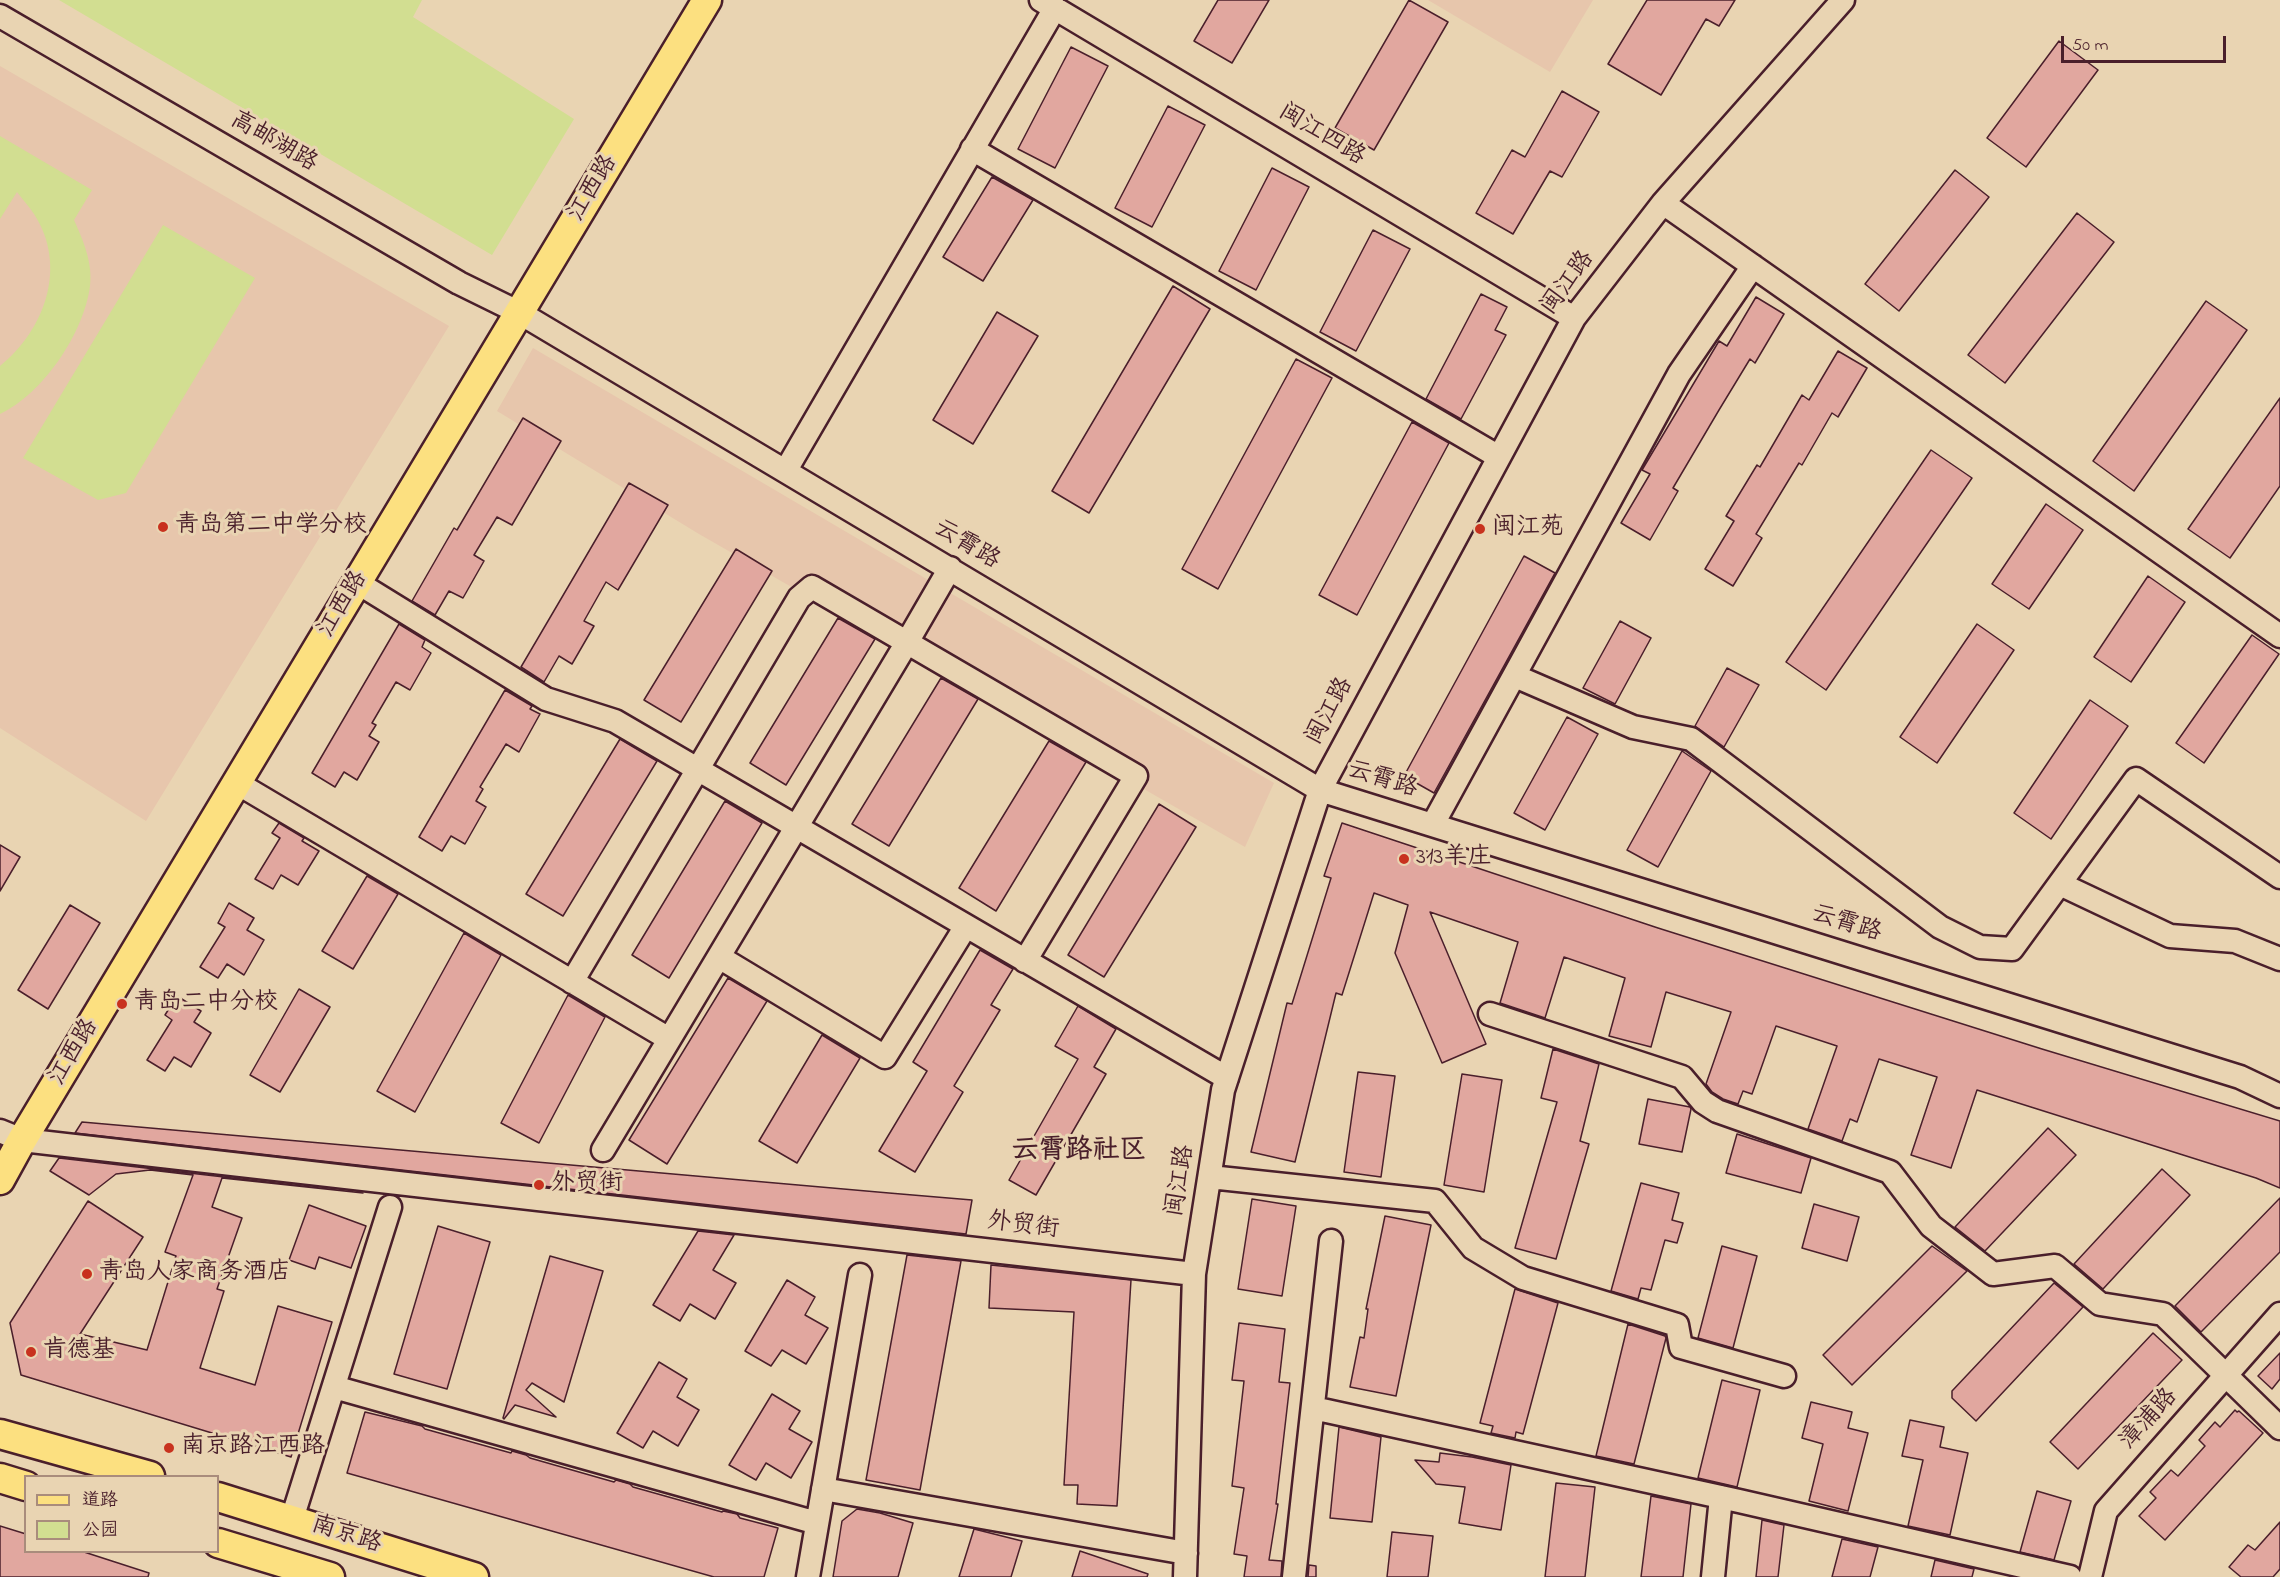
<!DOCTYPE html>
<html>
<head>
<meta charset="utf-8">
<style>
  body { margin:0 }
  #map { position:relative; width:2280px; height:1577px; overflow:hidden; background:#e9d4b2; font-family:"Indie Flower","LXGW WenKai TC",sans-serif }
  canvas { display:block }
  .legend { position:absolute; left:24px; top:1475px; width:195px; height:78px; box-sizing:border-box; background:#e9d4b2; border:2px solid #a98c7c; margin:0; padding:8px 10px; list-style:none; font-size:18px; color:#4a1f2b }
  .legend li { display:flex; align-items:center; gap:12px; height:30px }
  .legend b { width:30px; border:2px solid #a98c7c }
  .scale { position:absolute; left:2061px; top:36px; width:165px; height:27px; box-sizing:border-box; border:3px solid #4a1f2b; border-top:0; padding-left:8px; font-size:18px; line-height:21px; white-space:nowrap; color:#4a1f2b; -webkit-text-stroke:4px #e9d4b2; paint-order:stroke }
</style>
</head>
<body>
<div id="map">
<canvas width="2280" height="1577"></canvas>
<ul class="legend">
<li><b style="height:8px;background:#fce080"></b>道路</li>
<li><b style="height:16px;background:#d2de91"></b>公园</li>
</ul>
<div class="scale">50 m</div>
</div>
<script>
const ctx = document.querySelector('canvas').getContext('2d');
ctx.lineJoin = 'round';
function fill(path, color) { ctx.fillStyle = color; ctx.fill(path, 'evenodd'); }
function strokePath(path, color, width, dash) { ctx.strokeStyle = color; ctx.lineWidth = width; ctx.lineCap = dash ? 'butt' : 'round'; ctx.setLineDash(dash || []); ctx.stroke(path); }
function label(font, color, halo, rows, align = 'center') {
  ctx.font = font + ' "Indie Flower","LXGW WenKai TC",sans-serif'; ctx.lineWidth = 6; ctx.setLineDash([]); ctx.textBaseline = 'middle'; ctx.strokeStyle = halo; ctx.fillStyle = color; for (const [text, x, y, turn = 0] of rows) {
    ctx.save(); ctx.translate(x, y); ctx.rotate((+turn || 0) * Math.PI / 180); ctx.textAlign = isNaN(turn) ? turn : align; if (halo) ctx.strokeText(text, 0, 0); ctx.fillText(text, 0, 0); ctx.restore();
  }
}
fill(new Path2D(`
  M1428 0H1593L1550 72Z
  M0 66 449 326 146 821 0 728Z
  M533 348 1274 783 1245 847 699 534 497 411Z`), '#e7c6ac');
fill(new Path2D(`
  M59 0H422L413 17 574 119 492 255Z
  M0 136 92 190 74 220C83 240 93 263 90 286 84 333 43 394 0 414V366C45 330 68 266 34 214 29 206 22 199 17 192L0 219Z
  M163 225 255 278 126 493 98 500 23 458Z`), '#d2de91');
const building = new Path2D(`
  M1218 0H1269L1232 63 1194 41Z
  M1409 0 1448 22 1374 150 1335 128Z
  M1647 0H1735L1719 26 1706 19 1661 95 1608 64Z
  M2059 41 2098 70 2026 167 1987 138Z
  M1071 47 1108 66 1055 168 1018 149Z
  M1562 91 1599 112 1562 177 1550 171 1513 234 1476 213 1512 150 1525 157Z
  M1168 106 1205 125 1152 227 1115 208Z
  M1272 168 1309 187 1256 290 1219 271Z
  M1955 170 1989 197 1899 311 1865 284Z
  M992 177 1033 200 983 281 943 257Z
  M2077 213 2114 242 2005 383 1968 355Z
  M1373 230 1410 249 1356 351 1320 332Z
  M1173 286 1210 309 1089 513 1052 491Z
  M1481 294 1507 307 1495 330 1506 335 1461 419 1426 399Z
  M1756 297 1784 314 1755 363 1750 359 1719 410 1673 488 1678 491 1650 540 1621 523 1650 474 1642 470 1719 341 1727 346Z
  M2206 301 2247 330 2134 491 2093 461Z
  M997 312 1038 336 973 444 933 420Z
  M1838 351 1867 368 1838 417 1832 413 1802 465 1799 463 1756 534 1762 538 1733 586 1705 569 1734 521 1726 516 1757 465 1760 467 1802 395 1809 400Z
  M1296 359 1332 378 1218 589 1182 569Z
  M2280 398V486L2230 558 2188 529Z
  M523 418 561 441 512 525 497 517 474 555 484 561 463 598 449 591 435 615 412 601 454 528 457 530Z
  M1412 422 1449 443 1357 615 1319 595Z
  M1931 450 1972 478 1826 690 1786 662Z
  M629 483 668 505 618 590 606 582 584 621 594 626 572 664 559 656 544 682 521 667Z
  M2046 504 2083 530 2029 609 1992 584Z
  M736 549 772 571 681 722 644 700Z
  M1524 556 1555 573 1434 793 1404 776Z
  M2148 576 2185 602 2131 682 2094 657Z
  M838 618 875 639 786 785 750 763Z
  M1620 621 1651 638 1615 704 1583 688Z
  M399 624 425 640 422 647 431 653 410 690 396 682 372 723 376 725 369 736 379 742 357 780 344 772 335 787 312 773Z
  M1977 624 2014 650 1937 763 1900 737Z
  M2252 635 2279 654 2204 763 2176 743Z
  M1727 668 1759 685 1724 747 1695 726Z
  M941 678 978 699 889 846 852 824Z
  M505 690 532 706 530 709 540 714 519 752 506 744 480 787 483 789 476 801 486 807 465 844 451 836 442 851 419 837Z
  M2090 700 2128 726 2051 839 2014 813Z
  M1567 717 1598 734 1545 830 1514 813Z
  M620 739 657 761 563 916 526 894Z
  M1049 741 1086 762 996 911 959 888Z
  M1682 751 1711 771 1658 867 1627 850Z
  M725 801 762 823 669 978 632 955Z
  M1159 804 1196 827 1104 977 1068 955Z
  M279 823 304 838 302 841 319 851 298 885 281 875 273 889 255 879 280 838 272 833Z
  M1342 823 1658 928 2042 1049 2280 1121V1188L2256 1178 1977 1090 1951 1168 1911 1155 1937 1077 1879 1059 1857 1122 1850 1119 1842 1141 1808 1129 1837 1046 1776 1026 1752 1094 1743 1091 1738 1104 1723 1099 1712 1092 1706 1084 1731 1012 1666 992 1651 1047 1609 1036 1625 978 1564 957 1545 1018 1500 1003 1518 942 1430 912 1486 1044 1442 1063 1395 953 1408 905 1374 893 1342 995 1336 993 1295 1162 1251 1152 1287 1003 1292 1004 1331 878 1324 876Z
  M0 845 20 857 0 891Z
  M367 876 398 894 353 969 322 951Z
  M229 903 254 918 247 930 264 940 244 975 227 964 218 978 200 967 225 927 218 923Z
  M70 905 100 923 48 1009 18 990Z
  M464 933 501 955 415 1112 377 1091Z
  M980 950 1013 969 991 1005 1000 1010 954 1086 963 1092 915 1172 879 1151 927 1071 913 1062Z
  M728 978 767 1001 667 1164 629 1140Z
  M299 989 330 1007 280 1092 250 1075Z
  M568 995 605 1017 539 1143 501 1123Z
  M177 996 201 1011 194 1022 211 1033 191 1067 174 1057 165 1071 147 1060 172 1020 165 1015Z
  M1078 1006 1116 1029 1094 1067 1106 1074 1036 1195 1009 1180 1078 1059 1055 1046Z
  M822 1035 860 1058 797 1163 759 1141Z
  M1553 1049 1599 1064 1580 1141 1589 1144 1556 1259 1515 1248 1557 1102 1541 1098Z
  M1358 1072 1395 1076 1381 1177 1344 1172Z
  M1462 1074 1502 1080 1484 1192 1444 1185Z
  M1648 1099 1690 1107 1691 1109 1682 1152 1639 1144Z
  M82 1122 889 1193 972 1200 966 1234 75 1133Z
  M2048 1128 2076 1155 1985 1251 1955 1227Z
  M1737 1134 1811 1158 1801 1193 1726 1173Z
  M59 1158 363 1193 222 1178 212 1207 242 1218 217 1289 224 1291 200 1368 255 1385 278 1306 332 1322 291 1457 21 1375 10 1323 88 1201 143 1237 80 1334 147 1350 176 1256 165 1252 193 1175 150 1170 116 1174 89 1195 50 1171Z
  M2162 1169 2190 1195 2103 1289 2074 1264Z
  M1641 1183 1679 1193 1672 1220 1683 1223 1677 1243 1665 1240 1651 1290 1641 1288 1638 1299 1611 1291Z
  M2280 1198V1252L2201 1332 2175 1306Z
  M1252 1199 1296 1206 1282 1296 1238 1289Z
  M1814 1204 1859 1217 1847 1261 1802 1248Z
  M309 1205 366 1226 351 1268 319 1257 315 1269 289 1260Z
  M1385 1216 1431 1225 1396 1396 1350 1387 1360 1337 1364 1338 1368 1309H1366Z
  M438 1226 490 1242 447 1389 394 1374Z
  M698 1231 734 1235 713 1270 736 1283 715 1319 690 1304 680 1321 653 1305Z
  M1722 1246 1757 1256 1733 1348 1698 1338Z
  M1932 1246 1967 1271 1852 1385 1823 1355Z
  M907 1255 961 1261 920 1490 866 1480Z
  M550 1256 603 1271 564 1402 532 1383 526 1390 556 1417 515 1405 504 1419 503 1418Z
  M991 1265 1131 1280 1117 1506 1077 1504 1078 1485H1064L1074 1312 989 1308Z
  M787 1280 815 1297 805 1315 828 1328 806 1364 782 1350 771 1366 745 1351Z
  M2054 1283 2083 1307 1976 1421 1952 1398V1391Z
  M1515 1289 1558 1303 1523 1434 1516 1432 1515 1438 1491 1433 1493 1426 1480 1423Z
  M1239 1323 1285 1329 1279 1382 1290 1383 1276 1504H1278L1269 1560 1282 1561 1281 1577H1244L1247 1556 1234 1554 1244 1488 1232 1486 1244 1381 1232 1380Z
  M1628 1324 1665 1336 1666 1338 1634 1464 1596 1456Z
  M2153 1333 2182 1360 2078 1469 2050 1442Z
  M2280 1353V1379L2272 1389 2258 1376Z
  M659 1362 687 1379 677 1397 699 1410 678 1446 653 1431 643 1448 617 1433Z
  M1722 1380 1760 1390 1737 1487 1698 1478Z
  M772 1394 800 1411 789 1429 812 1442 791 1478 766 1463 756 1480 729 1465Z
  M1811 1402 1852 1412 1848 1428 1868 1433 1848 1511 1809 1501 1823 1444 1802 1438Z
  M2235 1410 2237 1412 2239 1411 2263 1433 2165 1540 2139 1516 2156 1498 2150 1492 2171 1470 2178 1476 2205 1446 2199 1440 2215 1422 2220 1427Z
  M365 1412 422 1426 425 1429 511 1453 512 1451 526 1455 530 1458 614 1482 616 1480 630 1484 633 1487 722 1512 723 1511 737 1514 740 1518 778 1528 764 1577H714L347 1473Z
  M1910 1420 1944 1427 1940 1447 1968 1453 1950 1535 1908 1526 1923 1460 1902 1456Z
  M1339 1427 1381 1437 1372 1522 1330 1518Z
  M1440 1453 1472 1457 1511 1465 1501 1530 1459 1523 1465 1487 1436 1484 1415 1460 1439 1462Z
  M1556 1483 1595 1487 1585 1577H1545Z
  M2037 1491 2071 1501 2054 1560 2020 1552Z
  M1651 1496 1691 1504 1683 1577H1641Z
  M857 1509 880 1513 913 1523 898 1577H833L842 1521Z
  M1762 1520 1784 1525 1778 1577H1756Z
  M2280 1522V1569L2273 1577H2241L2229 1567 2248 1545 2255 1550Z
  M0 1526 26 1534V1551H81L149 1573 148 1577H0Z
  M974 1529 1022 1541 1011 1577H959Z
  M1392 1532 1433 1536 1428 1577H1387Z
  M1842 1539 1878 1547 1870 1577H1832Z
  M1080 1551 1148 1574 1147 1577H1072Z
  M1935 1560 1974 1569 1972 1577H1931Z
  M1309 1565 1316 1566V1577H1308Z`);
fill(building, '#e1a79f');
strokePath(building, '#4a1f2b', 1.5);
const minor = new Path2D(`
  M1041 0 1574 318
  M0 16 459 283 520 313 1320 790 2240 1077 2280 1096
  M972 149 1499 457
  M1663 203 2280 636
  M786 470 1055 8
  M358 583 546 699 615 721 1227 1078
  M1515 676 1633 727 1691 739 1940 927 1980 947 2012 949 2136 779 2280 877
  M237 783 669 1039
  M1433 824 1679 374 1753 266
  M2060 884 2170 936 2235 941 2280 959
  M719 957 885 1057 966 926
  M572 982 799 598 812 587 1136 776 1025 961
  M1490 1014 1682 1077 1703 1102 1717 1111 1890 1172 1931 1226 1993 1274 2055 1266 2100 1304 2163 1314 2280 1428
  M0 1131 22 1140 1194 1274
  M603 1150 906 644 950 568
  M1210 1177 1435 1201 1473 1248 1523 1278 1677 1325 1681 1347 1784 1376
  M334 1387 817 1523
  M1313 1408 1739 1501 2070 1577
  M823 1489 1186 1553
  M292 1519 390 1207
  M808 1577 860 1275
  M1185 1577 1194 1274 1223 1090 1320 790 1574 318 1663 203 1843 0
  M1294 1577 1331 1241
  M1713 1577 1721 1497
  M2090 1577 2106 1511 2280 1314`);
const major = new Path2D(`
  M0 1180 22 1140 707 0
  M0 1434 150 1476
  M0 1478 26 1486
  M218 1497 474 1577
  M218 1543 330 1577`);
strokePath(minor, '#4a1f2b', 27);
strokePath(major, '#4a1f2b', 33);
strokePath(minor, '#e9d4b2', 22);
strokePath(major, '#fce080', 28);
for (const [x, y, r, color] of [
  [163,527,6,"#c8321e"],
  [1480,529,6,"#c8321e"],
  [1404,859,6,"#c8321e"],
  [122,1004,6,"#c8321e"],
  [539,1185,6,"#c8321e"],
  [87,1274,6,"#c8321e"],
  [31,1352,6,"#c8321e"],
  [169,1448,6,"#c8321e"]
]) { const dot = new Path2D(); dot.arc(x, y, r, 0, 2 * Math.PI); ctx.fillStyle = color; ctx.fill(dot); strokePath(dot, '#e9d4b2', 2); }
label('24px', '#4a1f2b', '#e9d4b2', [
  ["闽江四路",1321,136,31],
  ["高邮湖路",273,143,30],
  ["江西路",594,189,-59],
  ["闽江路",1569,284,-54],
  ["云霄路",966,546,31],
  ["江西路",344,605,-59],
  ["闽江路",1331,712,-62],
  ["云霄路",1382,781,17],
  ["云霄路",1846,925,17],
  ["江西路",75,1053,-59],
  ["闽江路",1182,1181,-81],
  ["外贸街",1023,1227,7],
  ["漳浦路",2150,1420,-48],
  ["南京路",346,1536,18]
]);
label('24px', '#4a1f2b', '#e9d4b2', [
  ["青岛第二中学分校",175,527],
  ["闽江苑",1492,529],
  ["313羊庄",1416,859],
  ["青岛二中分校",134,1004],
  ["外贸街",551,1185],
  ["青岛人家商务酒店",99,1274],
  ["肯德基",43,1352],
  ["南京路江西路",181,1448]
], 'left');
label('bold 27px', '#4a1f2b', '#e9d4b2', [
  ["云霄路社区",1079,1153]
]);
</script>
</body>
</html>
